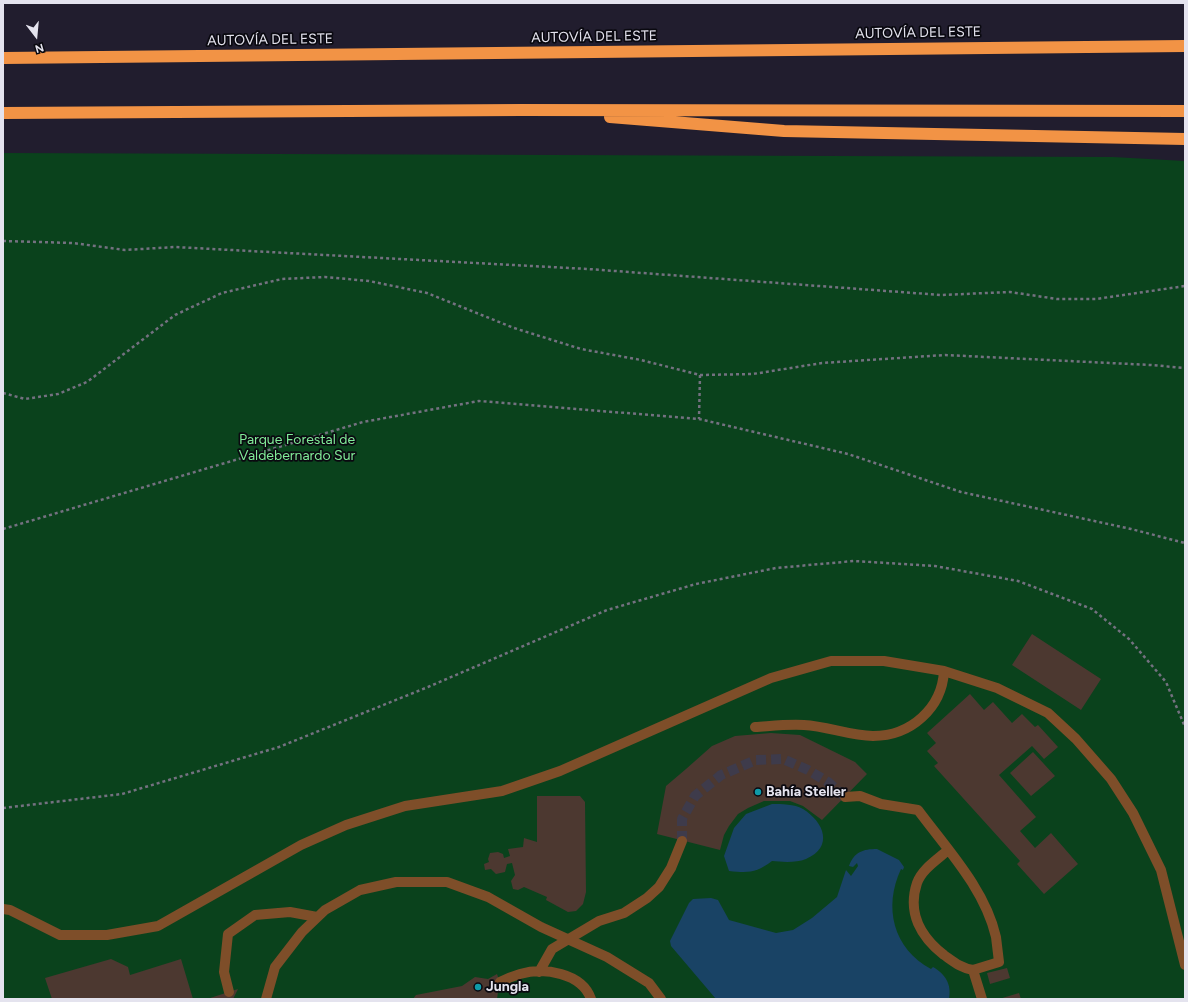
<!DOCTYPE html>
<html>
<head>
<meta charset="utf-8">
<style>
  body { margin:0 }
  #map { position:relative; width:1188px; height:1002px; overflow:hidden; background:#211d2e; font-family:Figtree,sans-serif }
  canvas { display:block }
  .frame { position:absolute; inset:0; border:4px solid #e4e3ee; pointer-events:none }
  .north { position:absolute; left:16px; top:16px; width:40px; height:40px; -webkit-text-stroke:3px #0a0910; paint-order:stroke; rotate:164deg; font-size:11px; font-weight:700; line-height:16px; text-align:center; color:#e4e3ee }
  .north::after { content:''; display:block; margin:auto; width:14px; height:18px; background:#e4e3ee; clip-path:polygon(50% 0,100% 100%,50% 72%,0 100%) }
</style>
</head>
<body>
<div id="map">
<canvas width="1188" height="1002"></canvas>
<div class="frame"></div>
<div class="north">N</div>
</div>
<script>
const ctx = document.querySelector('canvas').getContext('2d');
ctx.lineJoin = 'round';
function fill(path, color) { ctx.fillStyle = color; ctx.fill(path, 'evenodd'); }
function strokePath(path, color, width, dash) { ctx.strokeStyle = color; ctx.lineWidth = width; ctx.lineCap = dash ? 'butt' : 'round'; ctx.setLineDash(dash || []); ctx.stroke(path); }
function label(font, color, halo, rows, align = 'center') {
  ctx.font = font + ' Figtree,sans-serif'; ctx.lineWidth = 3.5; ctx.setLineDash([]); ctx.textBaseline = 'middle'; ctx.strokeStyle = halo; ctx.fillStyle = color; for (const [text, x, y, turn = 0] of rows) {
    ctx.save(); ctx.translate(x, y); ctx.rotate((+turn || 0) * Math.PI / 180); ctx.textAlign = isNaN(turn) ? turn : align; if (halo) ctx.strokeText(text, 0, 0); ctx.fillText(text, 0, 0); ctx.restore();
  }
}
fill(new Path2D(`
  M3 153 1113 157 1185 161V999H3Z`), '#0a421c');
fill(new Path2D(`
  M772 804C782 804 794 804 803 809 824 822 834 847 806 859 796 863 782 862 772 861 756 873 749 873 729 871L724 856 734 828 746 814Z
  M877 849 899 860 904 867 903 870 901 869C883 907 893 949 931 969L933 967C945 974 952 984 949 999H716L671 946 670 941 689 903 693 899 711 898 718 900 729 920 776 933 793 930 812 918 837 897 846 870 851 876 858 866 857 863 853 867 849 866C854 852 863 849 877 849Z`), '#194365');
fill(new Path2D(`
  M1032 634 1101 679 1081 710 1012 665Z
  M970 694 984 710 993 702 1012 723 1022 714 1035 727 1038 725 1058 747 1044 759 1032 746 999 775 1036 817 1020 831 1035 848 1051 833 1078 864 1044 894 1017 864 1020 861 934 766 938 763 927 751 936 743 927 733Z
  M771 733 800 735 855 762 867 774 822 820 803 806 790 801H764L748 808 738 814 729 826 724 835 720 850 657 834 666 786 686 769 712 746 735 736Z
  M1033 752 1055 776 1031 796 1010 773Z
  M537 796H580L585 802 586 892 583 904 576 911 568 912 546 900 547 897 524 887 518 890 513 889 511 881 515 875 512 863 507 864 505 872 496 874 491 869 485 870 484 864 489 862 488 859 490 853 498 852 503 854 504 858 510 856 508 849 523 847 524 838 537 842Z
  M111 959 128 967 130 975 181 959 193 999H52L45 978Z
  M1007 968 1010 978 990 984 987 973Z
  M497 974 502 989 498 992 497 999H413L416 995 462 986 475 977 488 979Z
  M238 989 233 999H207Z
  M1019 993 1021 999H999Z`), '#4c3830');
strokePath(new Path2D(`
  M682 841V819L695 796 721 775 756 760 783 759 808 770 828 782 845 797`), '#3e3b4b', 10, [10, 5]);
strokePath(new Path2D(`
  M3 241 73 243 125 250 175 247 588 269 941 295 1010 292 1057 299H1096L1185 286
  M700 375 753 374 822 363 945 355 1151 365 1185 368
  M3 393 25 399 58 394 87 382 175 315 222 293 282 279 325 277 369 281 427 293 514 328 581 349 641 360 700 375 699 419
  M3 529 363 422 479 401 699 419 848 454 961 492 1131 529 1185 543
  M3 808 122 794 279 747 428 687 607 610 696 584 776 568 854 561 935 566 1018 581 1092 609 1129 639 1166 682 1185 727`), '#747180', 2.5, [3, 3]);
strokePath(new Path2D(`
  M755 727C771 726 788 724 804 725 827 726 850 736 873 736 911 736 942 708 944 671
  M845 797 860 796 881 804 918 810C947 849 985 889 996 937 997 945 998 954 999 962L973 970 982 999
  M948 850C937 860 922 869 917 883 907 913 921 937 944 955 954 962 961 968 973 970
  M3 909 10 910 60 935H107L158 926 301 845 346 825 405 806 502 791 560 771 771 678 831 661H884L944 671 997 688 1048 713 1076 739 1111 779 1133 813 1161 870 1185 965
  M539 972 552 949 599 921 624 913 647 898 659 887 671 868 682 841
  M500 982C506 979 513 976 520 974 544 967 582 973 591 999
  M229 992 224 972 228 934 255 915 290 912 317 917
  M266 999 275 967 302 932 325 910 360 890 396 882H447L488 897 541 927 607 957 649 983 661 999`), '#7e4e29', 10);
strokePath(new Path2D(`
  M3 58 1185 46
  M3 113 521 110 1185 111
  M610 117 784 131 1185 139`), '#f29345', 12);
for (const [x, y, r, color] of [
  [758,792,4,"#0f9aa8"],
  [478,987,4,"#0f9aa8"]
]) { const dot = new Path2D(); dot.arc(x, y, r, 0, 2 * Math.PI); ctx.fillStyle = color; ctx.fill(dot); strokePath(dot, '#0a0910', 1.5); }
label('14px', '#e4e3ee', '#0a0910', [
  ["AUTOVÍA DEL ESTE",918,33,-1],
  ["AUTOVÍA DEL ESTE",594,37,-1],
  ["AUTOVÍA DEL ESTE",270,40,-1]
]);
label('14px', '#81ec98', '#0a0910', [
  ["Parque Forestal de",297,440],
  ["Valdebernardo Sur",297,456]
]);
label('bold 14px', '#e4e3ee', '#0a0910', [
  ["Bahía Steller",766,792],
  ["Jungla",486,987]
], 'left');
</script>
</body>
</html>
